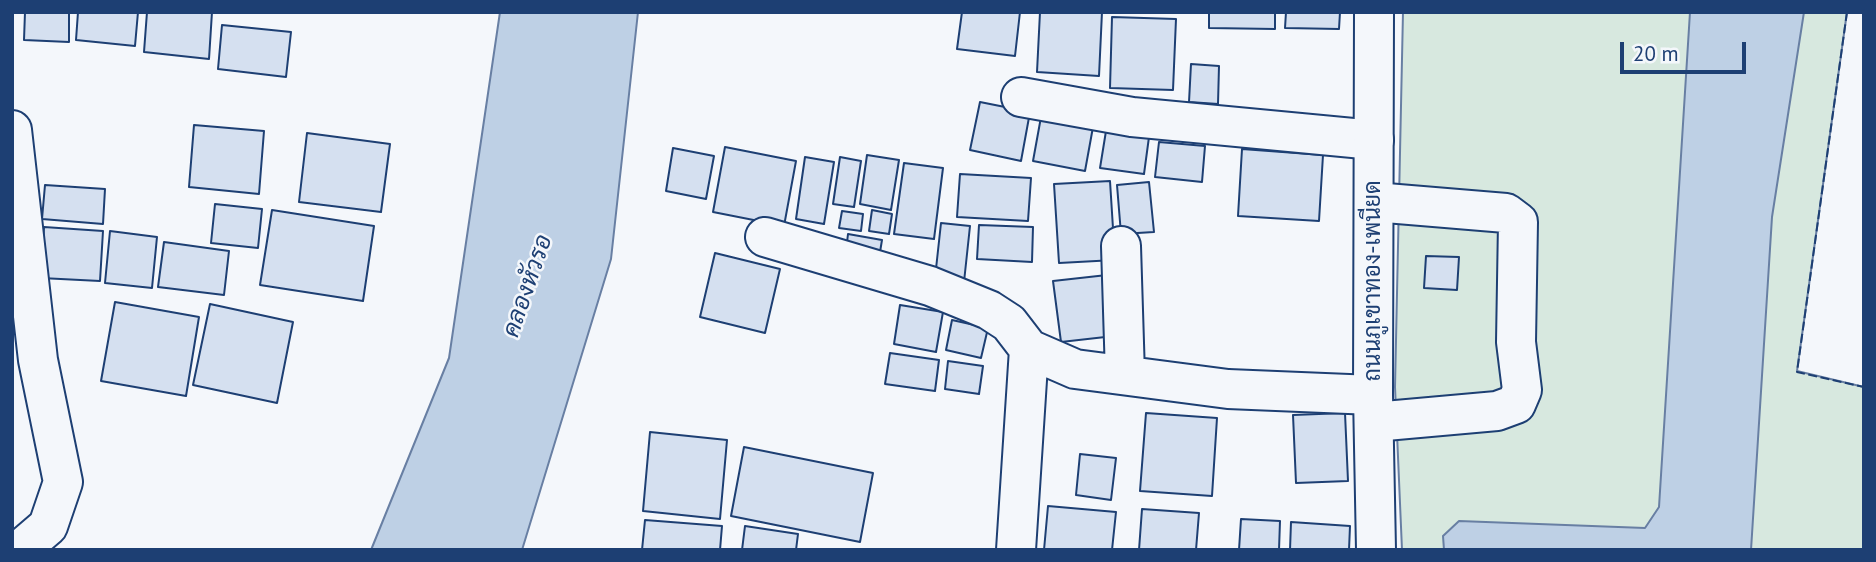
<!DOCTYPE html>
<html>
<head>
<meta charset="utf-8">
<style>
  body { margin:0 }
  #map { position:relative; width:1876px; height:562px; overflow:hidden; background:#f4f7fb; font-family:"PT Sans",sans-serif }
  canvas { display:block }
  .frame { position:absolute; inset:0; border:14px solid #1d3f73; pointer-events:none }
  .scale { position:absolute; left:1620px; top:42px; width:126px; height:32px; box-sizing:border-box; border:4px solid #1d3f73; border-top:0; padding-left:9px; font-size:21px; line-height:24px; white-space:nowrap; color:#1d3f73; -webkit-text-stroke:5px #f4f7fb; paint-order:stroke }
</style>
</head>
<body>
<div id="map">
<canvas width="1876" height="562"></canvas>
<div class="frame"></div>
<div class="scale">20 m</div>
</div>
<script>
const ctx = document.querySelector('canvas').getContext('2d');
ctx.lineJoin = 'round';
function fill(path, color) { ctx.fillStyle = color; ctx.fill(path, 'evenodd'); }
function strokePath(path, color, width, dash) { ctx.strokeStyle = color; ctx.lineWidth = width; ctx.lineCap = dash ? 'butt' : 'round'; ctx.setLineDash(dash || []); ctx.stroke(path); }
function label(font, color, halo, rows, align = 'center') {
  ctx.font = font + ' "PT Sans",Sarabun,sans-serif'; ctx.lineWidth = 5; ctx.setLineDash([]); ctx.textBaseline = 'middle'; ctx.strokeStyle = halo; ctx.fillStyle = color; for (const [text, x, y, turn = 0] of rows) {
    ctx.save(); ctx.translate(x, y); ctx.rotate((+turn || 0) * Math.PI / 180); ctx.textAlign = isNaN(turn) ? turn : align; if (halo) ctx.strokeText(text, 0, 0); ctx.fillText(text, 0, 0); ctx.restore();
  }
}
const green = new Path2D(`
  M1403 12H1847L1797 371 1864 387V550H1402L1395 387Z`);
fill(green, '#d7e8df');
strokePath(green, '#687fa3', 2);
const water = new Path2D(`
  M500 12H638L611 259 522 550H371L449 358Z
  M1690 12H1804L1772 217 1751 550H1444L1443 536 1459 521 1645 528 1659 507Z`);
fill(water, '#bed0e5');
strokePath(water, '#687fa3', 2);
const building = new Path2D(`
  M25 12H69V42L24 40Z
  M78 12H138L135 46 76 40Z
  M147 12H212L209 59 144 52Z
  M962 12H1020L1015 56 957 49Z
  M1040 12H1102L1099 76 1037 72Z
  M1209 12H1275V29L1209 28Z
  M1286 12H1340L1339 29 1285 28Z
  M1112 17 1176 19 1173 90 1110 88Z
  M222 25 291 32 286 77 218 69Z
  M1191 64 1219 66 1218 104 1189 102Z
  M980 102 1030 112 1021 161 970 150Z
  M1041 117 1093 127 1085 171 1033 161Z
  M194 125 264 131 259 194 189 187Z
  M1106 131 1149 137 1144 174 1100 168Z
  M307 133 390 144 381 212 299 202Z
  M1159 142 1205 146 1202 182 1155 177Z
  M725 147 796 161 784 226 713 212Z
  M673 148 714 156 706 199 666 191Z
  M1242 149 1323 155 1319 221 1238 216Z
  M867 155 899 160 891 210 860 204Z
  M805 157 834 162 824 224 796 219Z
  M840 157 861 161 854 207 833 204Z
  M904 163 943 168 934 239 894 234Z
  M960 174 1031 178 1028 221 957 217Z
  M1110 181 1115 260 1059 263 1054 184Z
  M1149 182 1154 232 1121 234 1117 185Z
  M45 185 105 189 103 224 42 219Z
  M215 204 262 209 258 248 211 243Z
  M272 210 374 226 363 301 260 285Z
  M872 210 892 214 889 234 869 231Z
  M842 211 863 214 861 231 839 228Z
  M941 223 970 226 964 282 935 278Z
  M979 225 1033 227 1032 262 977 259Z
  M44 227 103 231 100 281 41 278Z
  M110 231 157 237 152 288 105 283Z
  M848 234 882 240 878 264 845 259Z
  M164 242 229 251 224 295 158 287Z
  M715 253 780 269 765 333 700 317Z
  M1426 256 1459 257 1457 290 1424 288Z
  M1116 274 1123 335 1061 342 1053 281Z
  M115 302 199 317 186 396 101 381Z
  M210 304 293 322 277 403 193 385Z
  M900 305 943 312 936 352 894 344Z
  M952 320 988 328 981 358 946 350Z
  M890 353 939 360 935 391 885 384Z
  M948 361 983 366 979 394 945 389Z
  M1146 413 1217 418 1212 496 1140 491Z
  M1345 413 1348 481 1296 483 1293 415Z
  M650 432 727 440 720 519 643 511Z
  M744 447 873 473 860 542 731 516Z
  M1080 454 1116 458 1111 500 1076 495Z
  M1048 506 1116 512 1112 550H1044Z
  M1142 509 1199 513 1196 550H1139Z
  M1241 519 1280 521 1279 550H1239Z
  M645 520 722 526 720 550H642Z
  M1291 522 1350 526 1349 550H1290Z
  M745 526 798 534 796 550H742Z`);
fill(building, '#d5e0f0');
strokePath(building, '#1d3f73', 2);
const minor = new Path2D(`
  M1021 97 1132 117 1374 140
  M12 130 38 360 63 482 48 526 20 550
  M1374 202 1506 213 1518 222 1516 342 1522 390 1516 404 1497 411 1374 422
  M765 237 930 286 989 310 1009 323 1029 349 1016 550
  M1121 246 1125 375
  M1029 349 1075 369 1228 389 1373 395`);
const major = new Path2D(`
  M1374 12 1373 395 1376 550`);
strokePath(minor, '#1d3f73', 42);
strokePath(major, '#1d3f73', 42);
strokePath(minor, '#f4f7fb', 38);
strokePath(major, '#f4f7fb', 38);
strokePath(new Path2D(`
  M1847 12 1797 372 1864 387`), '#1d3f73', 2, [9, 3.5]);
label('23px', '#1d3f73', '#f4f7fb', [
  ["ถนนภูเขาทอง-เพนียด",1373,281,-90]
]);
label('italic 24px', '#1d3f73', '#f4f7fb', [
  ["คลองหัวรอ",528,286,-71]
]);
</script>
</body>
</html>
